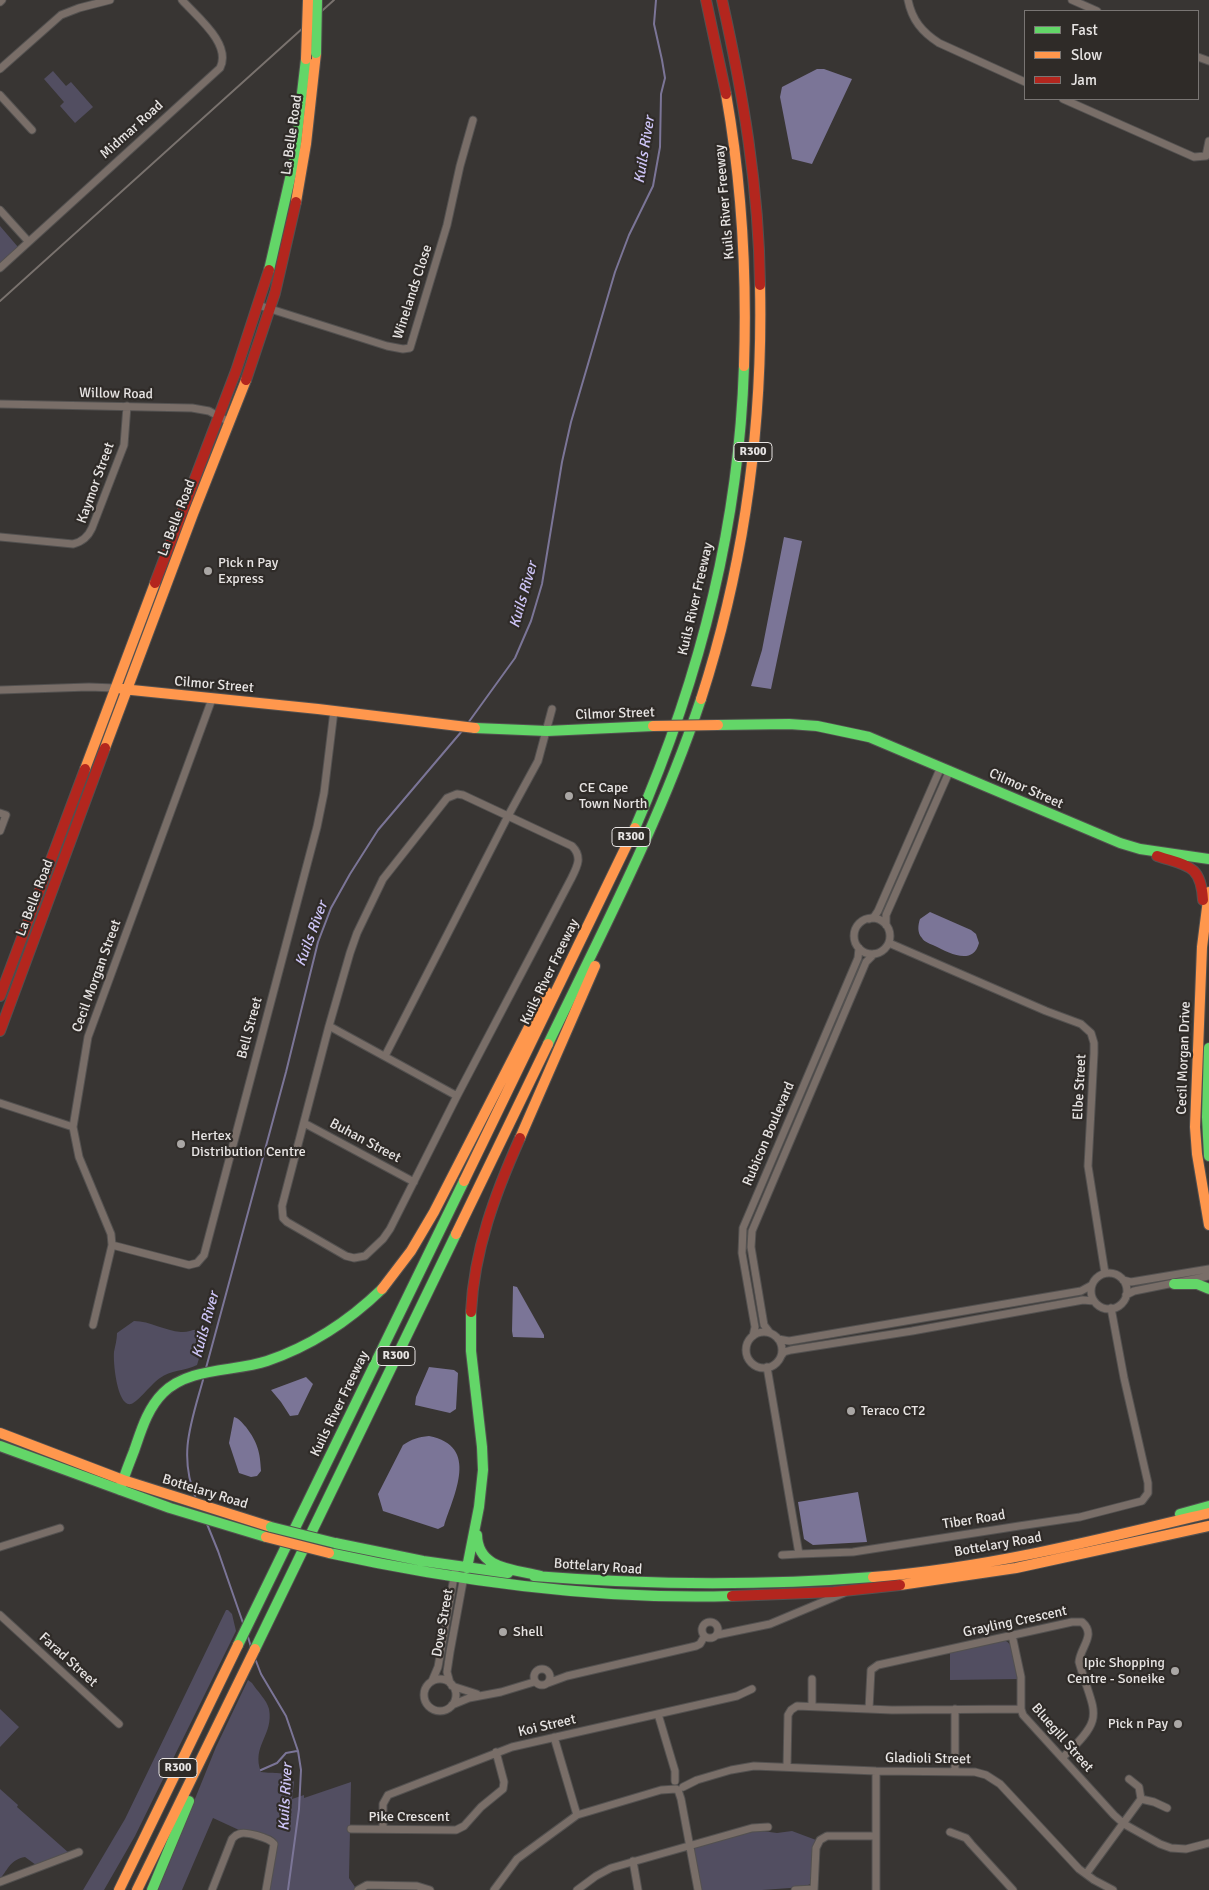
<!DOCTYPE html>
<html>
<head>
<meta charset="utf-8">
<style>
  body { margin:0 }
  #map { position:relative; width:1209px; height:1890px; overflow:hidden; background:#383533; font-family:Signika,sans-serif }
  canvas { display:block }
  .legend { position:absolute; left:1024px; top:10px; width:175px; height:90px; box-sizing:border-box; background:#2f2b28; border:1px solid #797573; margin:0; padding:6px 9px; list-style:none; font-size:15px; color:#e7e4e3 }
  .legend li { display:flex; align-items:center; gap:10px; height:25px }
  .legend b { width:25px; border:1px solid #797573 }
</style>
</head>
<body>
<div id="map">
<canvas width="1209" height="1890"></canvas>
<ul class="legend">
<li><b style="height:6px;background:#63d668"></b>Fast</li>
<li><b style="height:6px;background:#ff974d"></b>Slow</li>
<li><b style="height:6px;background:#b3261e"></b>Jam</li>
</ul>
</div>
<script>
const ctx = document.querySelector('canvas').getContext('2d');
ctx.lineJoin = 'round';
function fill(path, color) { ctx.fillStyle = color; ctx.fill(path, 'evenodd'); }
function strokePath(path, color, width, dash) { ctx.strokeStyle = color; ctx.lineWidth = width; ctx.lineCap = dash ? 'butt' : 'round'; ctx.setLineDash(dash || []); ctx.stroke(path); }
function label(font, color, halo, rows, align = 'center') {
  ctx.font = font + ' Signika,sans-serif'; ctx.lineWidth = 4.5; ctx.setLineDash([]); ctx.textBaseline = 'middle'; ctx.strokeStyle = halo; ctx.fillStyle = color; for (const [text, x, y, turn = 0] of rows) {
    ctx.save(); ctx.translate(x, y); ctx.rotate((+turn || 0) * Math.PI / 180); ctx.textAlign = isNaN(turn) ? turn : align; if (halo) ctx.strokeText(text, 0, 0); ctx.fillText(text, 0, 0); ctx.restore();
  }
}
fill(new Path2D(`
  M53 71 66 86 71 82 93 107 75 123 60 106 64 102 44 79Z
  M0 226 18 247 0 263Z
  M134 1321C150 1321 165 1331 181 1332 190 1333 196 1326 204 1333L205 1339 197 1365C185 1371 170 1370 160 1378 153 1382 138 1402 131 1404 117 1407 113 1362 114 1352 115 1346 117 1340 117 1333Z
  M226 1610H228L232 1614 236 1631 135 1836 104 1890H83L125 1819Z
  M1003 1640C1016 1642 1016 1668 1019 1679L950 1680V1652Z
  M248 1680 252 1683C257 1691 267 1700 269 1709 274 1735 251 1746 261 1772 274 1774 286 1770 294 1782L292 1799 304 1795V1798L351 1782 349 1878 355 1887 354 1890H269L277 1845 275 1839 271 1836 239 1830 213 1818 182 1890H158L216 1747Z
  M0 1709 19 1727 0 1747Z
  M0 1789 18 1805 17 1807 69 1853 36 1865 25 1857C10 1860 9 1868 0 1879Z
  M755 1830 777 1833 792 1831 816 1840 810 1884 804 1887 762 1890H700L694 1852 695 1848Z`), '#524e61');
fill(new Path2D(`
  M817 69H824L852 79 812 164 792 159 780 97 782 87Z
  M784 537 802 541 771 689 751 686 762 650Z
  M930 912 971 930 976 934 979 943C973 966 949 953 935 946 931 944 924 942 922 938 917 933 918 925 920 919Z
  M513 1286 517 1287 544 1335V1338L513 1337 512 1331Z
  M429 1367 454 1370 458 1373 456 1409 450 1413 415 1405 416 1397Z
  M306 1377 313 1384 298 1415 290 1416 281 1402 271 1390Z
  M234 1417C240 1419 242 1423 246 1427 258 1443 260 1452 261 1471L257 1476 251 1477 239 1473 229 1443Z
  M429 1436C480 1446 454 1494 444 1526L438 1529 383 1511 378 1494 403 1445C412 1439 418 1437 429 1436Z
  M858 1492 867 1542 813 1545 804 1539 798 1502Z`), '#7b7597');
strokePath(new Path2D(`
  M468 723 515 658 531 621 542 584 562 462 571 422 615 272 629 235 653 186 660 147 661 94 665 78 662 60 654 24 656 0
  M206 1368 286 1072 318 942 331 908 350 874 378 830 462 731
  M196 1499C178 1455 191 1423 203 1380
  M207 1524 218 1551 243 1623
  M248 1637 251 1647
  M256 1661 261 1674 286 1716 298 1751 301 1770 299 1809 288 1890
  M261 1770 277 1763 286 1753 297 1751`), '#7b7597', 2);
const street = new Path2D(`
  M908 0C912 20 922 32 939 43L1025 82
  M1072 0 1097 11
  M0 2 2 0
  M1198 57 1209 61
  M0 69 61 15 79 8 110 0
  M0 95 32 130
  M1063 99 1194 157 1206 156 1209 141
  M0 210 28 241
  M0 268 220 68C232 44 197 17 182 0
  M258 305 387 346 403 349 410 348 447 225 460 166 473 120
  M0 404 192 408 209 411 229 422
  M0 537 73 544C82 542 88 537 92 528L124 445 127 406
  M0 690 89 687 115 688
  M457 794 463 795 572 846C583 857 577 867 571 879L457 1096 390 1229 383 1239 365 1256 354 1258 346 1256 287 1222 283 1218 282 1206 329 1026 350 953 357 933 383 879 447 798Z
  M0 813 6 815 0 831
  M854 936a18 18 0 1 1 36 0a18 18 0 1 1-36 0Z
  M869 919 874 917 878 911 941 767
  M886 925V915L950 770
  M889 943 1046 1011 1081 1024 1091 1033 1094 1043V1053L1088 1166 1105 1273
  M329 1026 457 1096
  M385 1056 508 816 538 761 552 709
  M0 1103 73 1127
  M304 1123 414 1182
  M112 1245 189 1265 197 1263 204 1255 317 827 324 793 334 711
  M1091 1291a18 18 0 1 1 36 0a18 18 0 1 1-36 0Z
  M1123 1280 1131 1282 1209 1269
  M1126 1295 1134 1291 1209 1276
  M93 1325 112 1245 111 1234 79 1157 73 1127 88 1037 212 699
  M746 1350a18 18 0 1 1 36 0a18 18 0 1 1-36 0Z
  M770 1333 764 1325 751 1247 752 1231 866 962 874 954
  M753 1336 755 1327 742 1253 743 1228 858 958 859 948
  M778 1339 789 1341 1081 1291 1092 1285
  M781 1356 784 1352 791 1350 912 1331 1083 1300 1094 1301
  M767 1367 799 1554 853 1552 1019 1526 1080 1517 1142 1501 1148 1493V1483L1124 1378 1111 1308
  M0 1547 60 1528
  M782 1555 799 1554
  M0 1615 119 1724
  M702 1630a8 8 0 1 1 16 0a8 8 0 1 1-16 0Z
  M717 1635 770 1624 844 1593
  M1012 1635 1021 1677V1709L1023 1715 1114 1815 1124 1824 1160 1844 1171 1848 1186 1849 1209 1843
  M534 1677a8 8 0 1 1 16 0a8 8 0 1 1-16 0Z
  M424 1695a16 16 0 1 1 32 0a16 16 0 1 1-32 0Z
  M432 1681 438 1667 456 1566
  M450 1683 447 1672 450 1652 464 1576
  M548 1683 567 1676 696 1646 700 1644 704 1637
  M452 1686 477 1694
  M452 1705 469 1698 501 1692 534 1682
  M812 1706V1679
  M869 1709 871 1670 878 1665 1072 1622H1082C1097 1635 1080 1647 1079 1662 1094 1715 1108 1716 1062 1758
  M955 1709V1771
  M658 1714 675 1771V1781
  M554 1737 577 1815
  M787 1767 788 1715 791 1710 797 1706 892 1710 1021 1709
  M876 1771V1890
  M1129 1779 1139 1787 1141 1799
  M683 1787 697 1780 731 1770 754 1766 876 1771 975 1772 986 1775 1000 1784 1079 1869 1094 1880 1113 1890
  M678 1790 681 1799 698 1890
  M351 1829 456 1830 464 1826 481 1807 503 1789 504 1782 496 1752
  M383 1829V1804L388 1795 512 1747 737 1696 752 1689
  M950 1832 966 1838 971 1844 1013 1890
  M633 1861 638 1890
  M1086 1874 1141 1799 1154 1802 1167 1808
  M0 1882 79 1852
  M212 1890 232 1839C234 1837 235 1835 239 1834 245 1831 270 1838 274 1844L266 1890
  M358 1890 367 1885 417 1886 430 1890
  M494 1890 517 1859 577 1815 661 1790 676 1789
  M577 1890 596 1876 611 1868 752 1828 768 1827
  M795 1890 814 1889
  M814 1890 816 1848 820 1840 827 1836H876`);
const fast = new Path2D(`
  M269 270 294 161 306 59
  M718 725 789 724 817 726 869 737 1120 843 1140 849 1209 859
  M475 728 547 731 653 726
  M635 828C699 681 739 526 744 366
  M548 1044C603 930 661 819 701 699
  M1209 1048 1207 1117 1209 1156
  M1174 1284H1197L1209 1289
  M0 1446 170 1508 266 1537
  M120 1490C124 1476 129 1464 134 1451 141 1431 147 1409 163 1393 189 1367 234 1372 267 1361 311 1346 349 1321 382 1289
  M1180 1514 1209 1506
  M477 1535C478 1570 514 1569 541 1576
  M335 1543 423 1561 508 1573
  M329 1553C462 1582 596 1600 732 1596
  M467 1568 479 1507 483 1470 482 1447 471 1351V1312
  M534 1576C647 1585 759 1586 873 1577
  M238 1645 464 1181
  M255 1649 456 1234
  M152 1890 189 1801`);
const slow = new Path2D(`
  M726 94C742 184 747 275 744 366
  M296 202 306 144 316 53
  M122 689 318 709 475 728
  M701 699C744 566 763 425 760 285
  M105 748 193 514 246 380
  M85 769 155 583
  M1209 892 1202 947 1195 1127 1197 1154 1209 1225
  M520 1138 595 966
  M464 1181 635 828
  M456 1234 548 1044
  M382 1289 411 1251 434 1212 547 992
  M0 1433 123 1480 271 1527
  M873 1577C987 1568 1098 1540 1209 1513
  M900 1585 1016 1568 1209 1526
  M119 1890 238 1645
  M137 1890 255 1649`);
const jam = new Path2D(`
  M706 0 726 94
  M722 0C743 94 759 188 760 285
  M246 380 275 293 296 202
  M155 583 236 371 269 270
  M1157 856C1187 866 1201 864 1203 900
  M0 996 85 769
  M0 1031 105 748
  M471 1312C474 1250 495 1194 520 1138
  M732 1596 834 1592 900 1585`);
strokePath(street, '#535150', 9);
strokePath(fast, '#535150', 12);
strokePath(slow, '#535150', 12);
strokePath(jam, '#535150', 12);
strokePath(street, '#796e68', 7);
strokePath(fast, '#63d668', 10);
strokePath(slow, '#ff974d', 10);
strokePath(jam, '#b3261e', 10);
strokePath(new Path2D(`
  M0 301 334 0`), '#79726e', 2);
const fastBridge = new Path2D(`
  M316 53 317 0
  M271 1527 335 1543`);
const slowBridge = new Path2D(`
  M306 59 308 0
  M653 726 718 725
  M266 1537 329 1553`);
strokePath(fastBridge, '#535150', 12, []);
strokePath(slowBridge, '#535150', 12, []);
strokePath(fastBridge, '#63d668', 10);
strokePath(slowBridge, '#ff974d', 10);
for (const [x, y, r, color] of [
  [208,571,5,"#aaa7a5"],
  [569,796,5,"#aaa7a5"],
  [181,1144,5,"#aaa7a5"],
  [851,1411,5,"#aaa7a5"],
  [503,1632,5,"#aaa7a5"],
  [1175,1671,5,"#aaa7a5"],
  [1178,1724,5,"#aaa7a5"]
]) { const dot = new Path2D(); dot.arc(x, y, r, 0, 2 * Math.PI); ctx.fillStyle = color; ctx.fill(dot); strokePath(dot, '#2f2b28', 2); }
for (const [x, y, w] of [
  [753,452,38],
  [631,837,38],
  [396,1356,38],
  [178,1768,38]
]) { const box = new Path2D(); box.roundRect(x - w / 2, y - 9.5, w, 19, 4); ctx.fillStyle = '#2f2b28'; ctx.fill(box); strokePath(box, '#e7e4e3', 1); }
label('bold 12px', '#e7e4e3', null, [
  ["R300",753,452],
  ["R300",631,837],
  ["R300",396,1356],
  ["R300",178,1768]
]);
label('14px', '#e7e4e3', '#2f2b28', [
  ["Midmar Road",132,130,-42],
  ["La Belle Road",292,135,-82],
  ["Kuils River Freeway",725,202,-95],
  ["Winelands Close",413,292,-72],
  ["Willow Road",116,394,1],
  ["Kaymor Street",96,483,-70],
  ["La Belle Road",177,518,-69],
  ["Kuils River Freeway",696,599,-77],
  ["Cilmor Street",214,685,5],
  ["Cilmor Street",615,714,-2],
  ["Cilmor Street",1026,789,24],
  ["La Belle Road",35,898,-69],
  ["Kuils River Freeway",550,972,-64],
  ["Cecil Morgan Street",97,976,-70],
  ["Bell Street",250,1028,-75],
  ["Cecil Morgan Drive",1184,1058,-88],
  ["Elbe Street",1080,1087,-87],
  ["Rubicon Boulevard",769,1134,-67],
  ["Buhan Street",365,1141,28],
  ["Kuils River Freeway",340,1404,-64],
  ["Bottelary Road",205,1492,17],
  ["Tiber Road",974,1520,-9],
  ["Bottelary Road",998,1545,-10],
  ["Bottelary Road",598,1567,4],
  ["Grayling Crescent",1015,1622,-12],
  ["Dove Street",443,1623,-80],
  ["Farad Street",68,1660,42],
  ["Koi Street",547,1726,-13],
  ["Bluegill Street",1062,1738,49],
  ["Gladioli Street",928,1759,1],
  ["Pike Crescent",409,1817]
]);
label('14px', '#e7e4e3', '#2f2b28', [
  ["Pick n Pay",218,563],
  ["Express",218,579],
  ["CE Cape",579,788],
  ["Town North",579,804],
  ["Hertex",191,1136],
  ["Distribution Centre",191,1152],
  ["Teraco CT2",861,1411],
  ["Shell",513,1632],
  ["Ipic Shopping",1165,1663,"right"],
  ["Centre - Soneike",1165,1679,"right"],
  ["Pick n Pay",1168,1724,"right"]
], 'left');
label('italic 15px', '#cdc4f6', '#2f2b28', [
  ["Kuils River",645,150,-81],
  ["Kuils River",524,595,-74],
  ["Kuils River",312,934,-70],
  ["Kuils River",206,1325,-75],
  ["Kuils River",286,1797,-87]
]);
</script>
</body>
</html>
